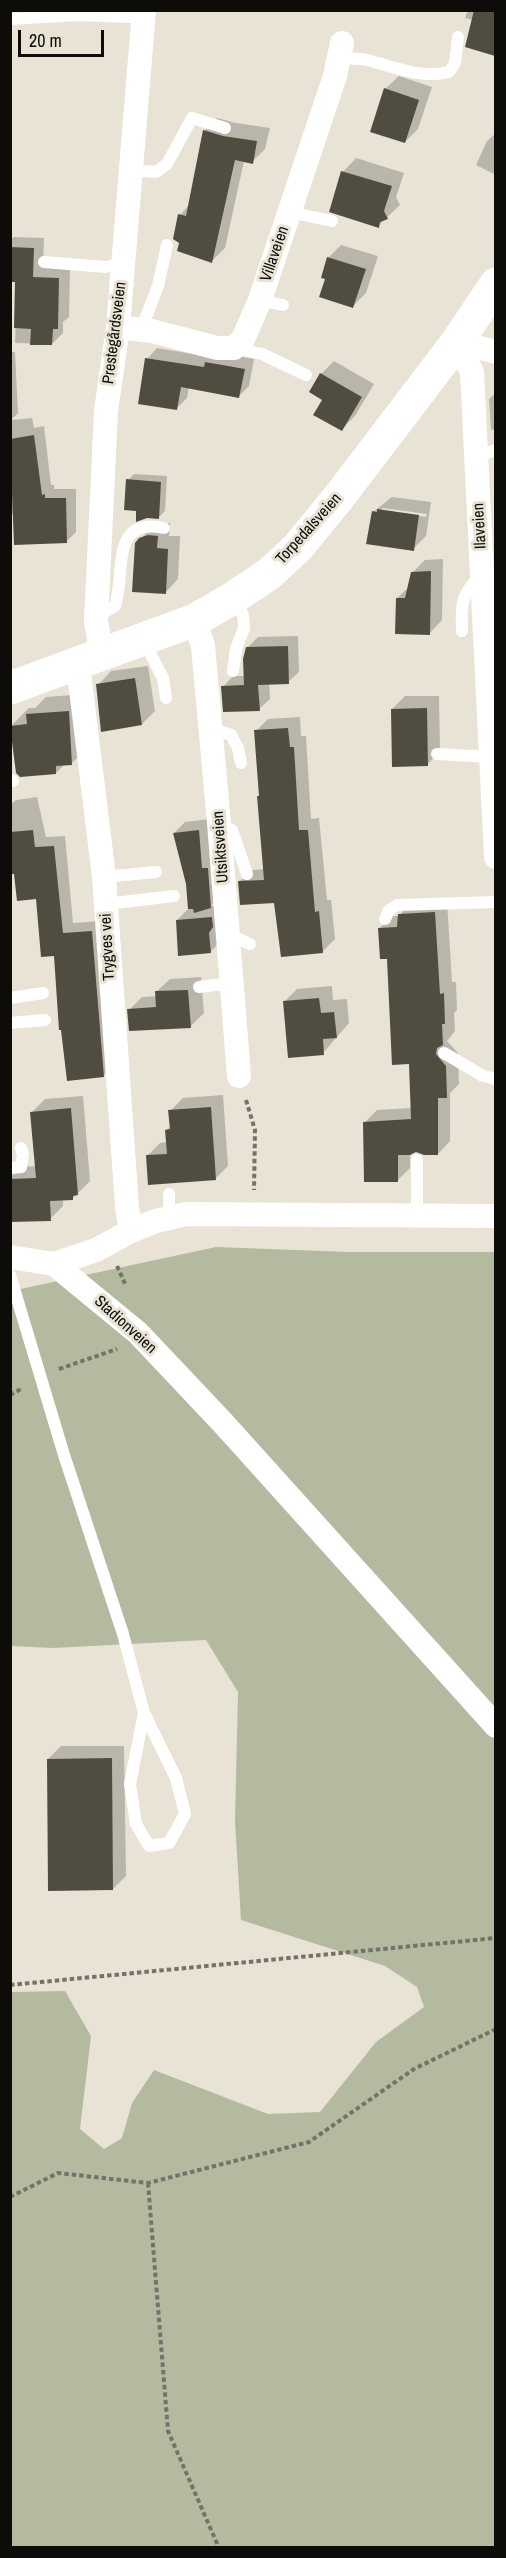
<!DOCTYPE html>
<html>
<head>
<meta charset="utf-8">
<style>
  body { margin:0 }
  #map { position:relative; width:506px; height:2558px; overflow:hidden; background:#e9e3d5; font-family:"Archivo Narrow",sans-serif }
  canvas { display:block }
  .frame { position:absolute; inset:0; border:12px solid #0e0c08; pointer-events:none }
  .scale { position:absolute; left:18px; top:30px; width:86px; height:27px; box-sizing:border-box; border:3px solid #0e0c08; border-top:0; padding-left:8px; font-size:18px; line-height:21px; white-space:nowrap; color:#0e0c08; -webkit-text-stroke:4px #e9e3d5; paint-order:stroke }
</style>
</head>
<body>
<div id="map">
<canvas width="506" height="2558"></canvas>
<div class="frame"></div>
<div class="scale">20 m</div>
</div>
<script>
const ctx = document.querySelector('canvas').getContext('2d');
ctx.lineJoin = 'round';
function fill(path, color) { ctx.fillStyle = color; ctx.fill(path, 'evenodd'); }
function strokePath(path, color, width, dash) { ctx.strokeStyle = color; ctx.lineWidth = width; ctx.lineCap = dash ? 'butt' : 'round'; ctx.setLineDash(dash || []); ctx.stroke(path); }
function label(font, color, halo, rows, align = 'center') {
  ctx.font = font + ' "Archivo Narrow",sans-serif'; ctx.lineWidth = 6; ctx.setLineDash([]); ctx.textBaseline = 'middle'; ctx.strokeStyle = halo; ctx.fillStyle = color; for (const [text, x, y, turn = 0] of rows) {
    ctx.save(); ctx.translate(x, y); ctx.rotate((+turn || 0) * Math.PI / 180); ctx.textAlign = isNaN(turn) ? turn : align; if (halo) ctx.strokeText(text, 0, 0); ctx.fillText(text, 0, 0); ctx.restore();
  }
}
fill(new Path2D(`
  M216 1247 348 1252H495V2547H11V1992L65 1991 91 2036 80 2129 104 2149 122 2138 132 2103 154 2070 268 2114 320 2112 376 2042 424 2007 417 1987 385 1966 241 1920 235 1821 238 1692 206 1640 53 1648 11 1646V1291Z`), '#b4baa0');
fill(new Path2D(`
  M468 10H496V55L467 46 473 20 465 18Z
  M399 76 432 87 418 129 405 142 385 89Z
  M217 118 236 123 270 128 265 149 252 162 244 161 225 248 212 261 180 215 189 205 204 131Z
  M496 133V175L476 165 487 141Z
  M356 158 404 173 396 197 400 205 378 226 343 172Z
  M14 237 44 238 43 267H70L69 317 63 322V333L52 344 15 343 17 281H10V240Z
  M341 245 378 256 366 293 353 306 327 278 328 258Z
  M157 348 211 357 216 352 254 359 249 386 239 396 189 387 187 398 176 409 147 359Z
  M10 352H15L18 413 11 420 32 418 34 428 44 426 51 485H54V489H76V532L66 542 15 514H10Z
  M334 361 374 384 355 416 342 429 324 399 321 374Z
  M496 393V429L491 430 489 399Z
  M134 474 167 476 165 511 158 518 138 509 128 480Z
  M392 497 431 502 426 536 413 549 373 512ZM382 508 427 514 426 517 382 511Z
  M162 523H170L169 536H180L178 579 165 593 136 544 154 525Z
  M443 559 442 620 430 633 397 598 409 587 412 573 425 560Z
  M298 636 299 672 288 682 269 683 270 699 259 709 223 687 233 676H245L247 648 258 637Z
  M148 666 155 711 142 724 98 685 111 671Z
  M87 694 90 745 72 763 65 764 56 773 11 726 29 708H35L46 697Z
  M405 696H439L440 751 427 765 392 709Z
  M300 717 301 736H306L311 819 319 818 327 900H331L335 939 323 951 276 901 239 882 252 870 265 869 256 731 268 719Z
  M37 797 46 837 65 836 73 923 102 921 114 1065 103 1076 55 955 37 898 16 873H10V805L16 800Z
  M210 819 222 895 211 906 225 905 223 939 210 952 177 920 189 908 187 883 174 833 185 822Z
  M447 901 452 982H456L457 1010 454 1013 455 1031 447 1041 458 1053 459 1084 450 1093V1141L438 1154 416 1150 410 1154V1168L398 1180 365 1122 377 1110 412 1108 410 1063 389 957 379 929 391 916H399L411 903Z
  M201 977 204 1013 191 1026 129 1010 142 997 157 996 156 992 170 979Z
  M332 986 333 1000 347 999 349 1023 323 1053 284 1002 297 989Z
  M223 1095 228 1166 215 1179 147 1156 160 1143 167 1142 166 1130 171 1126 170 1111 183 1098Z
  M83 1096 90 1181 73 1198 63 1199V1206L50 1219 10 1210V1177L20 1167 37 1166 32 1112 45 1099Z
  M61 1746H124L126 1876 113 1889 48 1759Z`), '#0003');
fill(new Path2D(`
  M474 10H495V56L465 47Z
  M384 88 419 100 405 143 370 132Z
  M203 130 223 136 257 141 253 164 235 160 212 263 177 251 179 243 173 239 178 214 186 216Z
  M341 171 392 186 384 211 388 219 380 222 379 228 329 212Z
  M10 247 34 248 33 277 59 278 58 329H53L52 345H30L31 329 14 328 15 282H10Z
  M327 257 366 269 353 308 319 297 325 279 321 278Z
  M145 358 204 367 205 362 245 369 239 398 181 387 177 410 138 404Z
  M320 373 362 397 342 431 313 415 322 400 309 392Z
  M34 435 42 495 45 494V498H66L67 543 14 545 10 439Z
  M126 479 161 482 159 519 147 518 136 522V511L124 510Z
  M377 509 419 515 414 551 366 544 372 511 377 512Z
  M148 535 158 536 157 548 168 549 166 594 132 592 135 543 139 538Z
  M431 571 430 635 395 634 396 598H405L411 572Z
  M288 646 289 684 258 685 260 711 223 712 221 686 244 685 243 659 246 647Z
  M135 678 142 725 101 732 96 684Z
  M427 708 428 766 392 767 391 709Z
  M69 711 72 765 56 766V774L20 777 16 773 10 726 27 724 26 714Z
  M288 728 290 747H294L299 830H308L315 912 319 911 323 953 281 957 274 903 240 905 238 881 264 880 257 796H259L254 730Z
  M33 830 35 847 54 846 63 933 92 931 104 1077 67 1081 61 1030H59L54 956 41 957 36 899 17 901 14 874H10V832Z
  M199 830 202 868H208L211 908 194 913 193 909H188L186 884 173 833Z
  M435 912 440 994 444 993 445 1024H442L443 1045 437 1048 436 1054 446 1066 447 1098H438V1155H424L416 1152 410 1155H398V1182H364L363 1122 411 1119 409 1064 392 1065 387 959H380L378 928 397 927 398 914Z
  M212 917 213 927 209 933 211 953 178 956 176 920Z
  M188 990 191 1028 129 1031 127 1009 156 1007 155 991Z
  M319 998 321 1013 334 1012 337 1038 323 1039 324 1055 288 1058 283 1001Z
  M211 1107 216 1180 148 1185 146 1155 167 1154 165 1130 170 1129 168 1110Z
  M71 1108 78 1195 73 1196V1200L50 1201 51 1221 10 1222V1179L36 1178 30 1112Z
  M112 1758 113 1890 48 1891 47 1759Z`), '#514c40');
strokePath(new Path2D(`
  M246 1100 255 1130 254 1190
  M117 1266 126 1286
  M59 1369 117 1349
  M10 1395 23 1388
  M10 1985 496 1938
  M148 2183 168 2431 219 2548
  M10 2197 58 2173 148 2183 309 2142 414 2069 496 2029`), '#767269', 4, [4.5, 3]);
strokePath(new Path2D(`
  M10 19 79 15 128 17 143 16
  M338 58C348 59 358 58 367 60 394 67 420 79 449 72L455 63 458 37
  M131 170 156 172 167 164 192 118 225 128
  M289 212 332 221
  M44 262 106 267 123 263
  M260 300 283 305
  M141 330 158 286 167 245
  M234 348 262 354 306 375
  M477 456 496 450
  M96 617 115 606C126 574 109 516 164 528
  M462 631C461 603 461 595 481 575
  M144 641 163 678 166 698
  M233 671 236 649 244 628 243 615 233 599
  M210 728 231 735 238 748 241 763
  M437 754 491 757
  M10 780 13 781
  M219 823 232 830 247 874
  M104 877 156 872
  M106 904 174 896
  M385 919 389 910 397 905 496 902
  M227 934 250 944
  M199 987 231 983
  M10 998 43 993
  M10 1023 45 1020
  M444 1053 483 1076 496 1079
  M10 1168 21 1167 23 1154 21 1148
  M417 1216V1160
  M169 1218V1194
  M10 1275 64 1455 123 1634 144 1713 176 1778 185 1814 169 1843 149 1846 136 1824 130 1784 144 1713`), '#fff', 12);
strokePath(new Path2D(`
  M118 327 152 331 217 348H234L243 339 260 300 335 76 342 43
  M457 342 472 372 496 857
  M457 342 496 352
  M195 620 203 646 219 823 239 1076
  M102 656 96 621 106 411 118 327 144 10
  M78 665 104 877 127 1207 131 1231
  M10 1257 54 1264 96 1250 131 1231 156 1221 186 1214 496 1216
  M54 1264 138 1333 223 1423 496 1726`), '#fff', 24);
strokePath(new Path2D(`
  M10 688 195 620 233 598 269 574 298 547 339 497 457 342 496 284`), '#fff', 33);
label('16px', '#0e0c08', '#e9e3d5', [
  ["Villaveien",275,254,-71],
  ["Prestegårdsveien",115,333,-83],
  ["Ilaveien",480,526,-93],
  ["Torpedalsveien",309,529,-48],
  ["Utsiktsveien",221,847,-94],
  ["Trygves vei",108,947,-93],
  ["Stadionveien",125,1325,42]
]);
</script>
</body>
</html>
